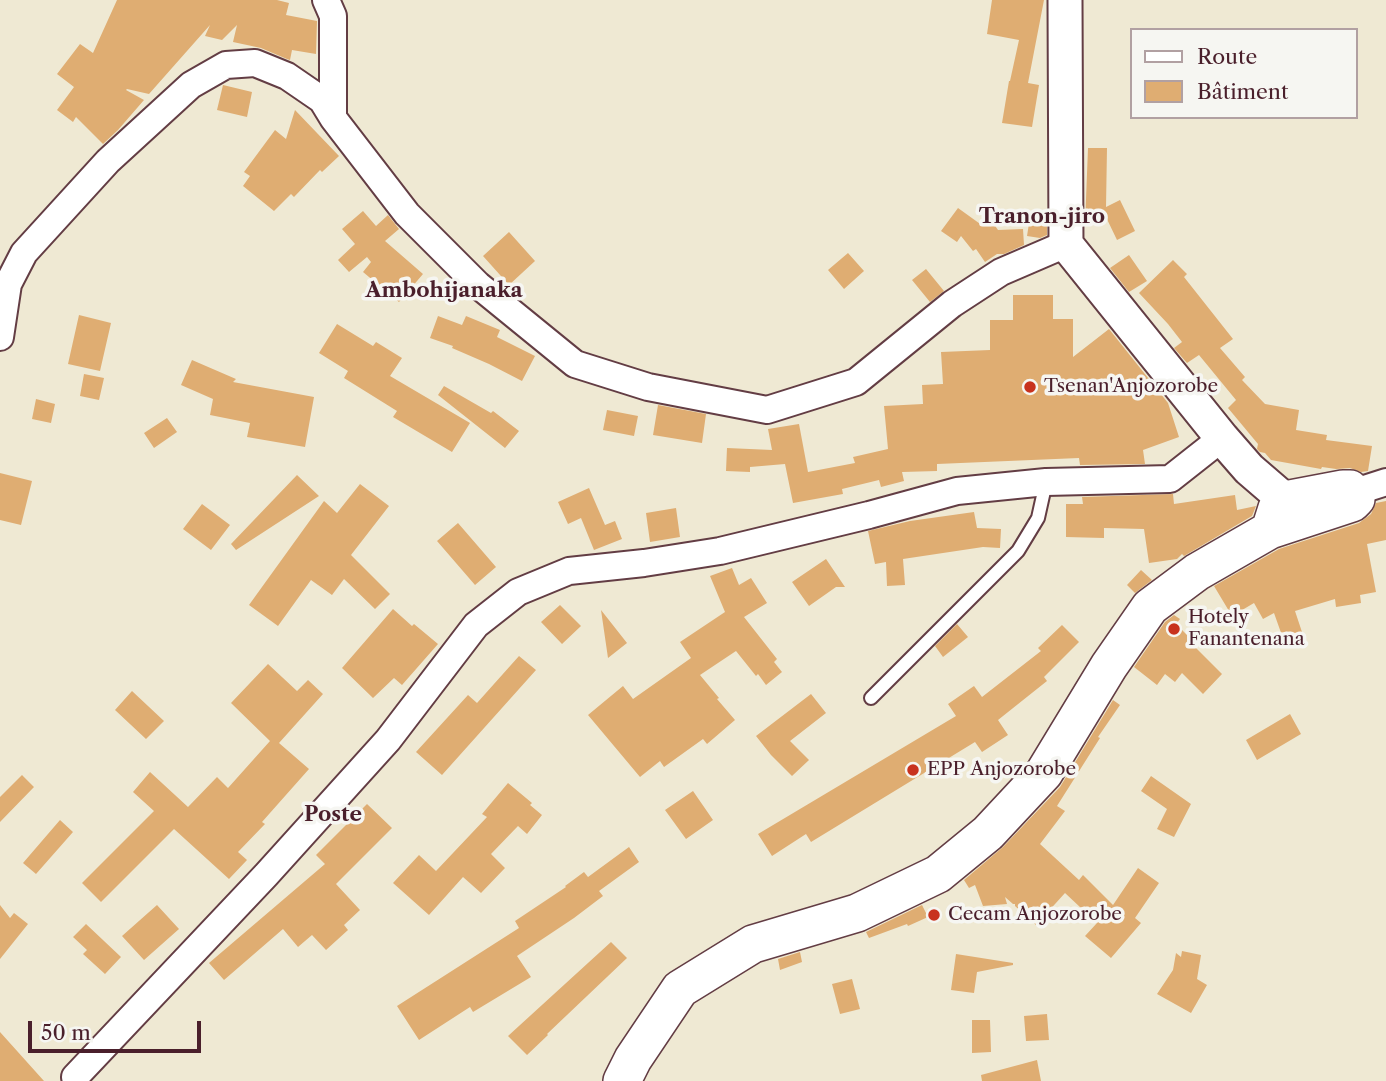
<!DOCTYPE html>
<html>
<head>
<meta charset="utf-8">
<style>
  body { margin:0 }
  #map { position:relative; width:1386px; height:1081px; overflow:hidden; background:#efe9d3; font-family:"Libre Caslon Text",serif }
  canvas { display:block }
  .legend { position:absolute; left:1130px; top:28px; width:228px; height:91px; box-sizing:border-box; background:#f6f6f2; border:2px solid #b1a0a2; margin:0; padding:9px 12px; list-style:none; font-size:21px; color:#4a1f2b }
  .legend li { display:flex; align-items:center; gap:14px; height:35px }
  .legend b { width:35px; border:2px solid #b1a0a2 }
  .scale { position:absolute; left:28px; top:1021px; width:173px; height:32px; box-sizing:border-box; border:4px solid #4a1f2b; border-top:0; padding-left:9px; font-size:21px; line-height:24px; white-space:nowrap; color:#4a1f2b; -webkit-text-stroke:5px #f6f6f2; paint-order:stroke }
</style>
</head>
<body>
<div id="map">
<canvas width="1386" height="1081"></canvas>
<ul class="legend">
<li><b style="height:9px;background:#fff"></b>Route</li>
<li><b style="height:19px;background:#dfad72"></b>Bâtiment</li>
</ul>
<div class="scale">50 m</div>
</div>
<script>
const ctx = document.querySelector('canvas').getContext('2d');
ctx.lineJoin = 'round';
function fill(path, color) { ctx.fillStyle = color; ctx.fill(path, 'evenodd'); }
function strokePath(path, color, width, dash) { ctx.strokeStyle = color; ctx.lineWidth = width; ctx.lineCap = dash ? 'butt' : 'round'; ctx.setLineDash(dash || []); ctx.stroke(path); }
function label(font, color, halo, rows, align = 'center') {
  ctx.font = font + ' "Libre Caslon Text",serif'; ctx.lineWidth = 7; ctx.setLineDash([]); ctx.textBaseline = 'middle'; ctx.strokeStyle = halo; ctx.fillStyle = color; for (const [text, x, y, turn = 0] of rows) {
    ctx.save(); ctx.translate(x, y); ctx.rotate((+turn || 0) * Math.PI / 180); ctx.textAlign = isNaN(turn) ? turn : align; if (halo) ctx.strokeText(text, 0, 0); ctx.fillText(text, 0, 0); ctx.restore();
  }
}
fill(new Path2D(`
  M117 0H277L289 3 286 15 317 21 316 54 292 50 290 60 287 59 261 48 233 42 237 25 222 40 205 36 210 25 149 94 127 89 126 90 144 100 118 130 103 144 76 117 73 122 57 110 74 87 57 74 80 44 93 53Z
  M992 0H1044L1028 83 1039 85 1032 127 1002 123 1009 81H1010L1019 40 987 34Z
  M223 85 252 92 247 117 217 110Z
  M295 110 339 156 322 172 320 170 294 197 291 194 274 211 243 186 250 176 244 172 275 130 286 139Z
  M1088 148H1107L1106 207 1120 200 1135 231 1117 240 1105 215V222L1085 225Z
  M958 208 983 226 991 220 998 230 1023 229 1024 245 1004 254H997L985 262 976 249 973 251 961 236 957 242 941 231Z
  M363 211 376 226 388 215 399 229 385 241 423 274 399 302 363 272 371 262 367 257 349 272 338 260 355 244 342 229Z
  M1030 217 1047 220V235L1040 238 1027 236Z
  M509 232 535 261 509 285 483 256Z
  M848 253 864 271 844 289 828 270Z
  M1129 255 1147 281 1129 292 1110 268Z
  M1173 260 1187 274 1184 277 1233 339 1220 348 1245 377 1242 380 1265 404 1299 410 1296 430 1327 435 1326 440 1372 446 1368 471 1361 472 1350 468 1336 469 1322 467 1321 469 1271 460 1265 453 1260 452 1257 449 1258 444 1228 408 1236 400 1199 355 1187 363 1174 348 1182 342 1168 324 1139 293Z
  M926 269 944 291 930 302 912 280Z
  M1013 295H1053V319H1073V357L1109 329 1168 403 1179 437 1143 450 1145 464 1080 465 1079 458 937 464V471L902 472 904 481 881 487 879 480 842 489 843 494 793 503 785 464 750 467V472L726 471 727 448 772 450 768 429 799 424 808 472 855 463 853 457 888 449 884 406 923 404 922 385 943 384 941 352 990 350V320H1013Z
  M79 315 111 323 100 371 68 364Z
  M438 316 462 325 466 316 500 330 497 337 535 356 522 381 489 364 452 348 453 346 430 338Z
  M337 324 373 346 376 342 402 358 390 376 470 423 452 452 393 417 397 411 344 378 348 371 319 353Z
  M192 360 236 379 233 382 314 397 305 447 247 437 250 423 210 415 213 399 181 385Z
  M84 374 104 378 99 400 80 396Z
  M444 386 491 413 493 411 519 431 505 448 438 395Z
  M36 399 55 404 51 423 32 419Z
  M658 405 706 414 702 443 653 435Z
  M607 410 638 416 634 436 603 430Z
  M167 418 177 432 154 448 144 433Z
  M0 473 32 481 21 525 0 520Z
  M297 475 319 496 236 550 231 544Z
  M360 484 389 506 351 555 390 594 375 609 344 579 332 595 311 580 278 626 249 605 324 501 337 513Z
  M589 488 605 525 615 521 622 539 594 550 581 518 568 524 558 502Z
  M1173 494 1174 504 1235 495 1237 510 1256 506 1252 516 1184 556 1182 554 1177 559 1149 563 1144 529 1104 528V538L1066 537V504H1083L1082 497Z
  M1386 501V540L1367 544 1376 592 1360 595 1361 603 1336 607 1335 599 1295 611 1304 638 1285 644 1274 613 1263 619 1254 603 1232 616 1214 586 1279 549 1359 523 1371 514 1376 503Z
  M202 504 230 525 211 550 183 529Z
  M676 508 680 537 650 542 646 513Z
  M974 512 977 528 1001 529 1000 548 983 547 903 559 905 585 887 586 886 562 875 564 868 531 910 521Z
  M458 523 496 567 475 585 437 541Z
  M826 559 845 587H836L809 606 792 582Z
  M732 568 739 585 751 578 767 603 744 617 777 659 774 662 782 672 766 685 758 674 756 676 736 651 700 675 719 698 717 699 735 720 707 744 703 739 664 767 660 761 640 777 588 715 623 686 633 699 691 658 680 642 725 612 710 576Z
  M1141 570 1152 580 1135 593 1127 585Z
  M560 605 581 626 562 644 541 622Z
  M393 609 412 626 414 624 438 644 402 685 394 678 373 698 342 668Z
  M601 610 627 643 608 658Z
  M1174 615 1180 619 1176 624 1195 643 1193 645 1222 674 1203 694 1182 673 1175 682 1165 674 1157 685 1134 667 1165 622Z
  M957 624 968 637 943 657 935 646Z
  M1062 625 1079 642 1044 677 1047 681 998 720 1008 735 982 752 975 742 811 842 806 834 772 856 758 834 956 716 948 704 974 686 982 697 1041 651 1038 648Z
  M519 656 536 670 442 775 416 752 468 695 477 703Z
  M268 664 297 691 308 680 323 694 279 743 309 769 262 822 265 824 238 852 247 860 229 879 174 829 101 902 82 883 154 811 133 792 150 772 188 807 217 777 228 788 270 741 231 703Z
  M132 691 164 721 146 739 115 710Z
  M811 694 826 713 790 741 809 760 792 776 771 755 756 736Z
  M1113 700 1120 705 1098 737 1100 738 1057 806 1065 811 1040 844 1079 880 1083 875 1113 905 1138 868 1159 883 1135 918 1141 923 1111 958 1085 936 1097 923 1065 893 1036 925 1015 906V904H1013L1005 897 1007 904 983 906 975 885 969 888 964 880 1003 847 1060 787Z
  M1290 714 1301 734 1257 760 1246 740Z
  M22 775 34 787 0 822V797Z
  M1151 776 1191 804 1174 837 1157 829 1167 809 1141 791Z
  M508 783 532 803 530 805 542 815 527 834 518 826 491 854 505 868 481 893 463 877 429 915 393 883 419 855 436 871 487 817 482 814Z
  M693 791 713 820 686 839 665 810Z
  M367 804 392 828 336 884 360 910 344 925 348 930 326 950 312 935 298 947 283 929 224 980 209 963 325 864 316 855Z
  M60 820 73 832 36 874 23 863Z
  M629 847 639 862 599 891 603 896 574 918 517 956 531 977 473 1012 470 1007 419 1040 397 1006 519 928 515 921 566 887 565 886 584 872 588 877Z
  M0 905 10 918 14 913 28 924 0 959Z
  M157 905 179 929 144 960 122 936Z
  M922 905 928 917 908 926 907 924 869 938 866 932Z
  M86 924 121 957 105 974 83 954 87 950 73 937Z
  M611 942 627 958 547 1034 548 1035 527 1055 508 1036Z
  M1182 951 1201 955 1197 979 1207 985 1191 1013 1157 994 1173 970 1176 953 1181 957Z
  M800 952 802 962 780 970 778 959Z
  M956 954 1013 963V965L977 972 974 993 951 990Z
  M852 979 860 1009 840 1014 832 984Z
  M1047 1014 1049 1040 1026 1041 1024 1016Z
  M972 1020H990L991 1052 972 1053Z
  M0 1032 44 1081H0Z
  M1037 1060 1041 1081H982L981 1075Z`), '#dfad72');
const service = new Path2D(`
  M871 698 1018 551 1038 518 1046 482`);
const minor = new Path2D(`
  M326 0 333 16V118
  M0 337 8 284 24 253 108 161 191 85 226 65 255 63 287 76 322 100 333 118 407 214 478 285 575 364 648 387 767 410 856 382 952 304 1001 272 1066 244
  M1355 492 1386 482
  M75 1077 266 875 388 740 476 625 518 592 569 571 644 563 720 551 869 515 957 491 1046 482 1170 479 1222 438`);
const tertiary = new Path2D(`
  M1065 0 1066 244 1222 438 1249 469 1285 500`);
const secondary = new Path2D(`
  M622 1081 633 1059 680 989 753 944 857 913 938 874 988 833 1044 773 1109 666 1150 607 1197 572 1270 530 1352 503 1356 499V495L1350 489H1343L1285 500 1277 508 1270 530`);
strokePath(service, '#633d44', 16);
strokePath(minor, '#633d44', 30);
strokePath(tertiary, '#633d44', 37);
strokePath(secondary, '#633d44', 40);
strokePath(service, '#fff', 12);
strokePath(minor, '#fff', 26);
strokePath(tertiary, '#fff', 33);
strokePath(secondary, '#fff', 37);
for (const [x, y, r, color] of [
  [1030,387,7,"#c8321e"],
  [1174,629,7,"#c8321e"],
  [913,770,7,"#c8321e"],
  [934,915,7,"#c8321e"]
]) { const dot = new Path2D(); dot.arc(x, y, r, 0, 2 * Math.PI); ctx.fillStyle = color; ctx.fill(dot); strokePath(dot, '#f6f6f2', 2.5); }
label('19px', '#4a1f2b', '#f6f6f2', [
  ["Tsenan'Anjozorobe",1044,387],
  ["Hotely",1188,618],
  ["Fanantenana",1188,640],
  ["EPP Anjozorobe",927,770],
  ["Cecam Anjozorobe",948,915]
], 'left');
label('bold 21px', '#4a1f2b', '#f6f6f2', [
  ["Tranon-jiro",1042,217],
  ["Ambohijanaka",444,291],
  ["Poste",333,815]
]);
</script>
</body>
</html>
